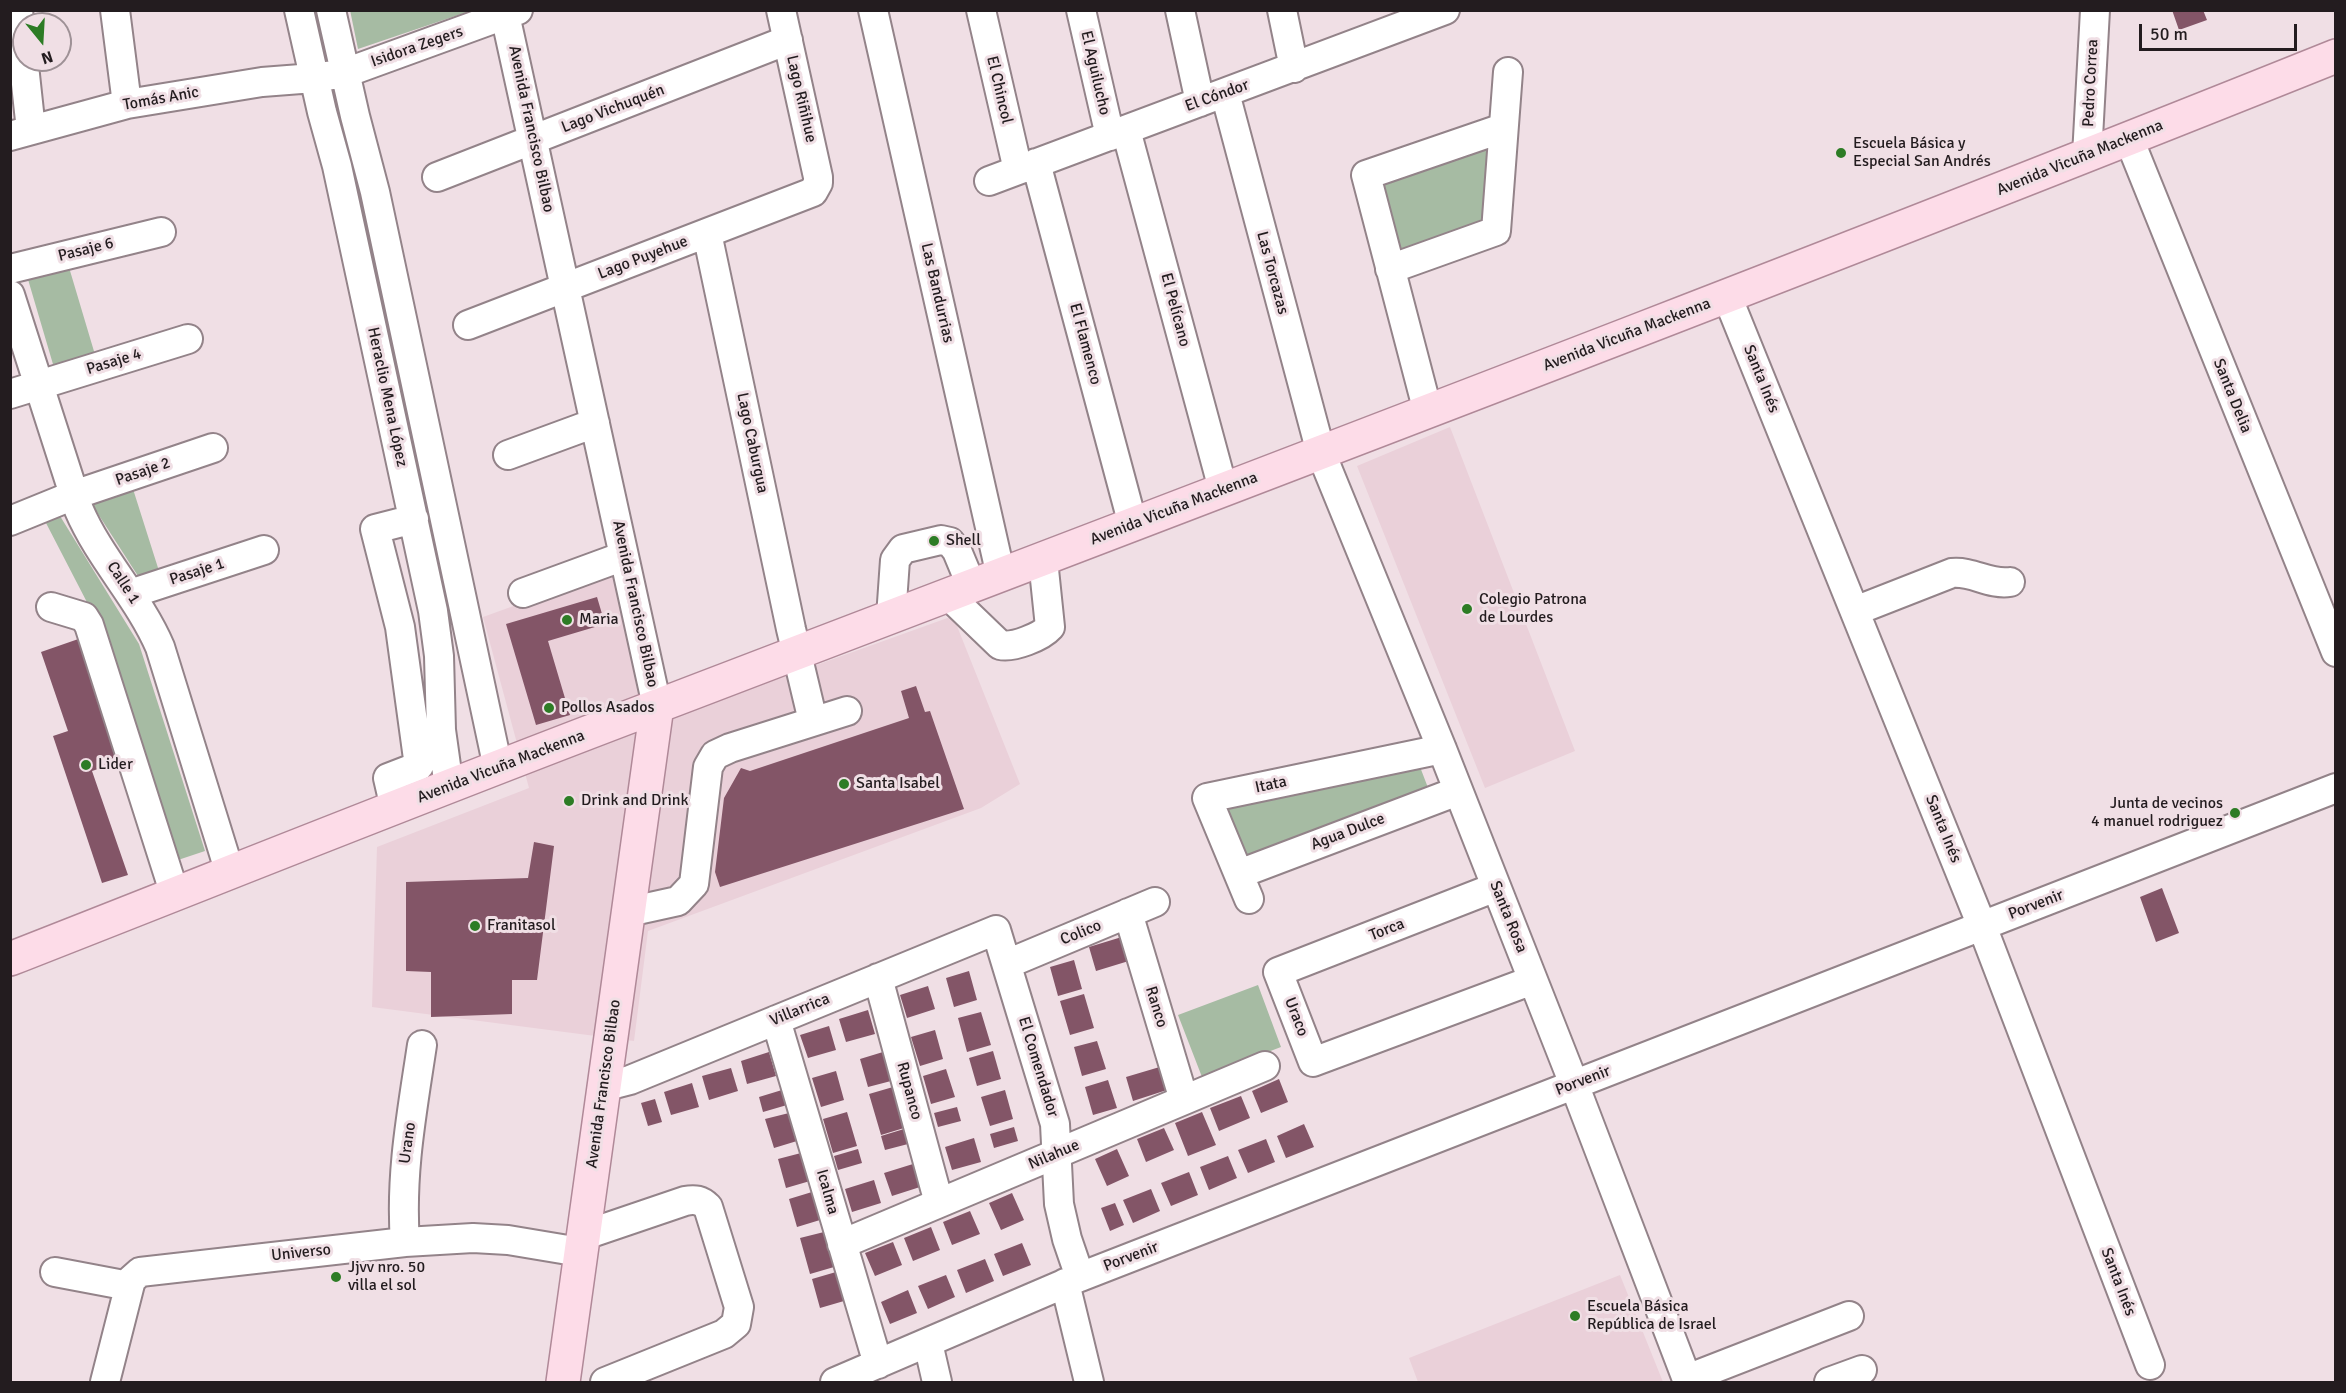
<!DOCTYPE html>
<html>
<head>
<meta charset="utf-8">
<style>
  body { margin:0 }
  #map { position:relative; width:2346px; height:1393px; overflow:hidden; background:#f0dfe5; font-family:Signika,sans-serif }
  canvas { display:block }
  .frame { position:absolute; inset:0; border:12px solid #231c1f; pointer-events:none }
  .north { position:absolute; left:12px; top:12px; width:60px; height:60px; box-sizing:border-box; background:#f0dfe5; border:2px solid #9e9196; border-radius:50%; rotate:162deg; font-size:16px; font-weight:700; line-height:24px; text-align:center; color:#231c1f }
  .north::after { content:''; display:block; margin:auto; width:21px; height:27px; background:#2d7c25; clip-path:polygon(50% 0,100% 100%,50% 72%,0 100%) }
  .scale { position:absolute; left:2139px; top:24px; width:158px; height:27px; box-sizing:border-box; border:3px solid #231c1f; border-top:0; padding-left:8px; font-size:18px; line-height:21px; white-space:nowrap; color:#231c1f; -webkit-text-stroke:4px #f0dfe5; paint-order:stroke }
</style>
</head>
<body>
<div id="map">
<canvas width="2346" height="1393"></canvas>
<div class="frame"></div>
<div class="north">N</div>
<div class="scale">50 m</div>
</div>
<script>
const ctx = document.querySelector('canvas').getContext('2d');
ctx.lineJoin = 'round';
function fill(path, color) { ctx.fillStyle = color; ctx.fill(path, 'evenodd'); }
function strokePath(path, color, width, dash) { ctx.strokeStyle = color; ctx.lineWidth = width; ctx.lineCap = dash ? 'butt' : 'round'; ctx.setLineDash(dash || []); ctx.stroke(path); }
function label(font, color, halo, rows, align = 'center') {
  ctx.font = font + ' Signika,sans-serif'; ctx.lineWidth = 6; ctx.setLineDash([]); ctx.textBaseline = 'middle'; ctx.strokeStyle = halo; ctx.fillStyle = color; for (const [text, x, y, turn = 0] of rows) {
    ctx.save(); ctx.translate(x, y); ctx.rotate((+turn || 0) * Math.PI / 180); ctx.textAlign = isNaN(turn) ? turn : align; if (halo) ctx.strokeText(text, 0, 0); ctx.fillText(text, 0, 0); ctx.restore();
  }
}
fill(new Path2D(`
  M1450 427 1575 751 1485 788 1357 466Z
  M616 569 644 727 953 616 1020 784 981 808 648 931 634 1041 372 1007 377 847 529 788 483 617Z
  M1620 1275 1663 1382H1418L1409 1358Z`), '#ead0d9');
fill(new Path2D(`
  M350 10H470V11L358 49Z
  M1489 140 1485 223 1397 254 1378 180Z
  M68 264 96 358 55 371 27 276Z
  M133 489 159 571 138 576 91 503Z
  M60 516 139 644 205 851 172 862 91 610 46 523Z
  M1417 759 1430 793 1243 859 1223 809Z
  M1258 985 1281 1047 1202 1077 1178 1015Z`), '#a6bba3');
fill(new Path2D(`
  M2172 10H2203L2207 20 2179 30Z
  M597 597 605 624 548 641 570 715 536 725 506 624Z
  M87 636 128 759 92 771 128 875 102 883 53 736 68 731 41 652Z
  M916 686 925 712 930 711 964 809 720 887 715 872 724 798 741 768 750 771 909 718 901 691Z
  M534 842 554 846 537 980H512V1014L431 1017V972L406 971V882L528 878Z
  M2162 888 2179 933 2156 942 2140 897Z
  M1125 936 1132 960 1096 971 1089 947Z
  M1074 960 1082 989 1058 996 1050 967Z
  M969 971 977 1000 954 1007 946 978Z
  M928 986 935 1009 907 1018 900 995Z
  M1084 994 1094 1028 1070 1035 1060 1001Z
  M868 1010 875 1034 846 1042 839 1019Z
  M981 1012 991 1045 967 1052 958 1018Z
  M829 1026 836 1050 808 1058 800 1035Z
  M935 1030 943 1059 920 1066 911 1037Z
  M1097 1041 1106 1069 1082 1076 1074 1047Z
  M993 1051 1001 1079 977 1086 969 1058Z
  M769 1052 776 1076 747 1084 741 1061Z
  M883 1052 891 1081 868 1087 860 1059Z
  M1163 1066 1170 1089 1133 1101 1126 1077Z
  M731 1068 738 1091 709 1100 702 1076Z
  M946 1069 955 1097 931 1104 923 1076Z
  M836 1071 844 1100 821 1107 812 1078Z
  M1279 1079 1288 1102 1261 1113 1252 1091Z
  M1108 1080 1117 1108 1093 1115 1085 1087Z
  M692 1083 699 1107 671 1115 664 1092Z
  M893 1087 904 1128 881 1135 869 1094Z
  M782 1090 787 1105 763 1112 759 1097Z
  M1005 1090 1013 1119 990 1126 981 1097Z
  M1241 1096 1250 1118 1219 1131 1210 1108Z
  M655 1099 662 1122 648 1126 641 1103Z
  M957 1107 961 1121 938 1127 934 1113Z
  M847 1112 857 1146 833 1153 823 1119Z
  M1202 1112 1216 1145 1188 1156 1175 1123Z
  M789 1113 797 1141 774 1148 765 1119Z
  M1304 1124 1314 1147 1286 1158 1277 1136Z
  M1014 1127 1018 1141 994 1148 990 1134Z
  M1164 1128 1174 1150 1146 1162 1137 1139Z
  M904 1129 908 1144 885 1150 881 1136Z
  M974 1138 981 1162 952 1170 945 1147Z
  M1266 1139 1275 1162 1248 1173 1238 1150Z
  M858 1149 862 1163 838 1170 834 1156Z
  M1117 1149 1129 1176 1107 1186 1095 1159Z
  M801 1153 810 1181 786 1188 778 1159Z
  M1228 1156 1237 1178 1209 1190 1200 1167Z
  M913 1164 920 1187 892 1196 884 1173Z
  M1189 1172 1198 1195 1171 1206 1161 1183Z
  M874 1180 881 1203 852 1212 845 1189Z
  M1151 1189 1160 1211 1133 1223 1123 1200Z
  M812 1192 820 1220 797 1227 789 1199Z
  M1012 1193 1024 1220 1001 1230 989 1203Z
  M1115 1203 1124 1225 1110 1231 1101 1208Z
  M970 1211 980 1234 952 1245 943 1222Z
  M931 1227 940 1250 913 1261 904 1238Z
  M824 1232 834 1267 810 1274 800 1238Z
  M893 1242 902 1265 875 1276 865 1253Z
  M1022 1243 1031 1265 1003 1276 994 1254Z
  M985 1259 994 1281 966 1293 957 1270Z
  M836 1272 844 1301 820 1308 812 1279Z
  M946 1275 955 1297 928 1309 918 1286Z
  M908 1290 917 1313 890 1324 881 1302Z`), '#835567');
const minor = new Path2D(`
  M18 10 31 130
  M115 10 127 104
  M299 10 322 112 337 166 433 611 439 656 441 730 449 787
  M331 10 355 116 375 192 498 768
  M504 10 657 706
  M873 10 1001 576
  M981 10 1018 170
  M1081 10 1110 136
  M1180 10 1200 102
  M1282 10 1294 68
  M1225 93 1321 453 1442 749 1574 1084 1688 1382
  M1126 130 1223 489
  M10 136 127 104 262 82 314 78 345 73 518 10
  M2129 139 2336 652
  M2087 156 2095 10
  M1036 163 1133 525
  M437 177 788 40
  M989 181 1445 10
  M707 233 791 629 813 721
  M10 269 161 232
  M1390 269 1496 231 1508 72
  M10 295 79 510C100 559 139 598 160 647L230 873
  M1727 296 1982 926 2150 1365
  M468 325 813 192 818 183V177L781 10
  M10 394 188 339
  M1428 412 1366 175 1503 128
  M508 455 595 423
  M10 521 74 495 213 448
  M523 593 624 556
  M130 594 264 550
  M949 596 1000 645C1013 648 1041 637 1050 627L1043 560
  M51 607 84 617 89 625 175 895
  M1855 611 1952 573C1973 571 1989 585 2010 582
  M891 617 895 560 903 549 941 540 950 542 957 551 972 587
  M395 808 388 778 419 766 400 627 375 529 414 519
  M1239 874 1458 791
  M1496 887 1278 972 1313 1062 1533 980
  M1249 899 1207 798 1442 749
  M628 912 678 901 694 884 708 767 715 755 730 748 847 711
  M1128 913 1184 1100
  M1007 964 1155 902
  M878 978 939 1203
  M776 1020 878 1364
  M603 1087 630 1080 996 930 1055 1124 1059 1204 1067 1239 1080 1277
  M582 1236 685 1201C695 1199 701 1200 708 1207L739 1307 736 1324 724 1334 605 1382
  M405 1242C400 1174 412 1112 422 1045
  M842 1244 1265 1066
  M55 1272 129 1286
  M1065 1283 1089 1382
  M928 1343 937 1382
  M1687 1379 1849 1316
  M105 1382 131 1280 140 1272 405 1242 473 1238 508 1240 580 1252
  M835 1382 1080 1277 2336 788
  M1829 1382 1862 1370`);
const major = new Path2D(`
  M10 959C232 872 453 783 676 699 1230 487 1785 277 2336 56
  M563 1382 657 706`);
strokePath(minor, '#938389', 32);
strokePath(major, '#b08998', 36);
strokePath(minor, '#fff', 28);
strokePath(major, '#fddce8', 33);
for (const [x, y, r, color] of [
  [1841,153,6,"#2d7c25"],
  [934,541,6,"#2d7c25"],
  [1467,609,6,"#2d7c25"],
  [567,620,6,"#2d7c25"],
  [549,708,6,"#2d7c25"],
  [86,765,6,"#2d7c25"],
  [844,784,6,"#2d7c25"],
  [569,801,6,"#2d7c25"],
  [2235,813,6,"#2d7c25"],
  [475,926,6,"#2d7c25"],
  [336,1277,6,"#2d7c25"],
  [1575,1316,6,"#2d7c25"]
]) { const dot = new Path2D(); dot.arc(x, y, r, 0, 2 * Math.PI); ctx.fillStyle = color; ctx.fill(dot); strokePath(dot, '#f0dfe5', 2); }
label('16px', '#231c1f', '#f0dfe5', [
  ["Isidora Zegers",417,47,-19],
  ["El Aguilucho",1095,73,77],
  ["Pedro Correa",2091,83,-87],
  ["El Chincol",999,90,77],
  ["El Cóndor",1217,96,-20],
  ["Tomás Anic",161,99,-10],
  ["Lago Riñihue",801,99,77],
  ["Lago Vichuquén",613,109,-21],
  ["Avenida Francisco Bilbao",531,129,78],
  ["Avenida Vicuña Mackenna",2080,158,-22],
  ["Pasaje 6",86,250,-14],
  ["Lago Puyehue",643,258,-21],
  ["Las Torcazas",1272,273,75],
  ["Las Bandurrias",937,293,77],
  ["El Pelícano",1175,310,75],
  ["Avenida Vicuña Mackenna",1627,335,-21],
  ["El Flamenco",1085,344,75],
  ["Pasaje 4",114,362,-17],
  ["Santa Inés",1761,379,68],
  ["Santa Delia",2232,396,68],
  ["Heraclio Mena López",387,397,78],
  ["Lago Caburgua",752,443,78],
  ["Pasaje 2",143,472,-19],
  ["Avenida Vicuña Mackenna",1174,509,-21],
  ["Pasaje 1",197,572,-18],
  ["Calle 1",123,583,57],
  ["Avenida Francisco Bilbao",635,604,78],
  ["Avenida Vicuña Mackenna",501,767,-21],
  ["Itata",1271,785,-12],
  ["Santa Inés",1943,829,68],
  ["Agua Dulce",1348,832,-21],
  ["Porvenir",2036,905,-21],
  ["Santa Rosa",1508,917,68],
  ["Torca",1387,930,-21],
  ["Colico",1081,933,-22],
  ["Ranco",1156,1007,73],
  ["Villarrica",800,1010,-22],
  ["Uraco",1296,1017,69],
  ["El Comendador",1038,1067,73],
  ["Porvenir",1583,1081,-21],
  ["Avenida Francisco Bilbao",604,1084,-82],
  ["Rupanco",909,1091,75],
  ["Urano",408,1143,-82],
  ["Nilahue",1054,1155,-23],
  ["Icalma",827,1192,74],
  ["Universo",301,1253,-6],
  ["Porvenir",1131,1257,-21],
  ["Santa Inés",2118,1282,69]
]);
label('16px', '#231c1f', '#f0dfe5', [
  ["Escuela Básica y",1853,144],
  ["Especial San Andrés",1853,162],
  ["Shell",946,541],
  ["Colegio Patrona",1479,600],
  ["de Lourdes",1479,618],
  ["Maria",579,620],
  ["Pollos Asados",561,708],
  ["Lider",98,765],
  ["Santa Isabel",856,784],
  ["Drink and Drink",581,801],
  ["Junta de vecinos",2223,804,"right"],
  ["4 manuel rodriguez",2223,822,"right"],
  ["Franitasol",487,926],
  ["Jjvv nro. 50",348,1268],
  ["villa el sol",348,1286],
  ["Escuela Básica",1587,1307],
  ["República de Israel",1587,1325]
], 'left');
</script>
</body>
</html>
